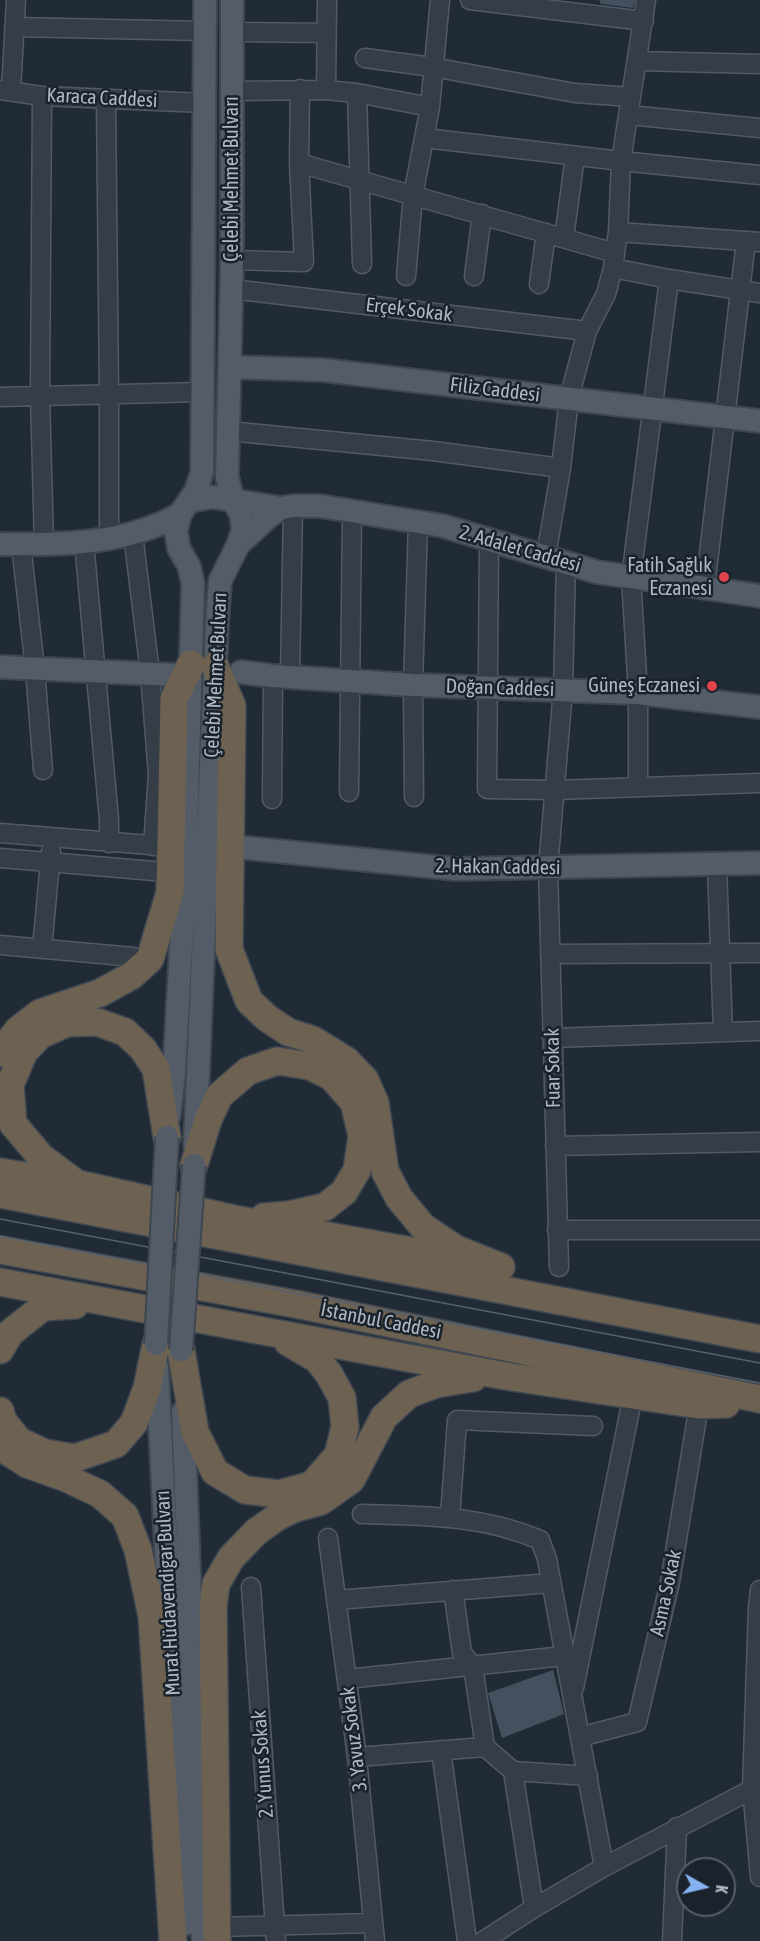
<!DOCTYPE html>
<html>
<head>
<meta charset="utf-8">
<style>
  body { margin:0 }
  #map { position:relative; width:760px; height:1941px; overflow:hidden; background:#212b36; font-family:"Asap Condensed",sans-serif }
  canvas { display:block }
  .north { position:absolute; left:676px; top:1857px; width:60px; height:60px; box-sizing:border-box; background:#1a222b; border:2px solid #565e68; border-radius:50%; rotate:98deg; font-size:16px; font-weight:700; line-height:24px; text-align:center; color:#afb7c3 }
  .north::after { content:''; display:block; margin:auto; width:21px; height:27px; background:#86b2f1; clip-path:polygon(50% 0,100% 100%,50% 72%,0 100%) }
</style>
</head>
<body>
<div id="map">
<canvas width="760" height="1941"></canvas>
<div class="north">K</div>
</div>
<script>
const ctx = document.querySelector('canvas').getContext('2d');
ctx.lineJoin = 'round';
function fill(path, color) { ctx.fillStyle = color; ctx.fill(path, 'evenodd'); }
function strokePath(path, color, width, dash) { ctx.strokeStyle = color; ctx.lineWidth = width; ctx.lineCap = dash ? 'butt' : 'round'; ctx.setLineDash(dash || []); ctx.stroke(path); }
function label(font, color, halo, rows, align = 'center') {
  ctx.font = font + ' "Asap Condensed",sans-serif'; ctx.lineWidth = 5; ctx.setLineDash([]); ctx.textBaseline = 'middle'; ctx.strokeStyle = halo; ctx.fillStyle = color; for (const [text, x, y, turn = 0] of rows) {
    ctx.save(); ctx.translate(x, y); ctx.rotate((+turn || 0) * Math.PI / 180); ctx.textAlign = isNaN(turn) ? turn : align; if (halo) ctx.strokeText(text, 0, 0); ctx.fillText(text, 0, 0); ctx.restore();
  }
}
fill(new Path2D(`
  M599 0H635L633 8 601 4Z
  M553 1670 564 1714 502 1738 488 1693Z`), '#45505e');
const minor = new Path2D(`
  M470 0 644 21
  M14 27 204 31
  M232 32 327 33
  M365 58 432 67 575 93 631 97
  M637 61 760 64
  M0 90 42 96 204 103
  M326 90 327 0
  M11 91 16 0
  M232 91 326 90 357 93 430 107
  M357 93 362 264
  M42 96 40 396 44 544
  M106 100 109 395V538
  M629 115 760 128
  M425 138 621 161 760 175
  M299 163 615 253
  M618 232 760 242
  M564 238 575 156
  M232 260 304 262 299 163 300 89
  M613 268 669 279 760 293
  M406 276 413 195 430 107 440 0
  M474 276 482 214
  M539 284 546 233
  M231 289 587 331
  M0 397 201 392
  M228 431 433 451 561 468
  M133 534 150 673 158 775 153 846
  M489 540 487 789 555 790 760 783
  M84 542 109 820V843
  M21 544 35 669 43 770
  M546 556 561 468 569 398 587 331 606 294 613 268 618 232 621 161 646 0
  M705 587 746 241
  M290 676 293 506
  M638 786V693L631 578 669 279
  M349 792 352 510
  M414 797 413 685 418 522
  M272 799 273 676
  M0 833 163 846
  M0 858 166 872
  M717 866 723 1032
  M0 945 134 957
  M42 949 51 851
  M550 954 760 953
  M552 1038 760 1031
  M555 1146 760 1142
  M557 1230H760
  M559 1267 548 868 563 690 566 563
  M362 1514C425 1516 482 1515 540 1540L547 1559 604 1867
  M450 1517 457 1420 593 1426
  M328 1538 357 1757 375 1941
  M251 1587 276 1941
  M453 1590 462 1653 473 1666 485 1747 513 1771 534 1908
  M760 1590 758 1608 752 1788 760 1877
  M336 1600 551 1583
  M347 1679 564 1656
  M574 1688 633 1395
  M580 1737 637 1722 670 1582 699 1405
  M441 1750 467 1941
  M357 1757 485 1747
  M513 1771 588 1776
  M216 1927 373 1923
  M483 1941 534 1908 604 1867 760 1785
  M672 1941 677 1827`);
const major = new Path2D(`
  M230 367 323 370 760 421
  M189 501 212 497 281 508
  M0 544C60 545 126 545 180 514
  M238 545 267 518 281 508 293 506H320L443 526 597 572 760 596
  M0 667 177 675
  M241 672 273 676 413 685 638 693 760 707
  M237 847 456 869 760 863
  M169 1116 174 1074 185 874 193 583 189 566 179 549 176 532 180 514 196 491 202 472 205 0
  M195 1145 217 623 220 581 238 545 243 530 241 514 233 500 227 477 232 260V0
  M157 1367 185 1924
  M183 1412 203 1941`);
const highway = new Path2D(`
  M215 666 232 706 229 949 249 1001 267 1018 288 1032 313 1040 347 1061 365 1080 375 1103 385 1171 399 1198 423 1227 456 1249 501 1267
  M0 1053 18 1030 40 1013 100 993 131 976 150 959 170 892 174 699 191 664
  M194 1165 208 1120 219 1096 248 1071 277 1061 310 1066 332 1077 354 1102 362 1136 357 1170 344 1192 325 1207 289 1215 264 1217
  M0 1172 78 1184 234 1219 467 1261
  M72 1180 41 1157 13 1124 10 1085 24 1052 40 1035 67 1023 97 1022 125 1032 143 1049 156 1069 167 1137
  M0 1194 760 1339
  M0 1250 295 1304 760 1399
  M0 1282 505 1376 699 1405 726 1404
  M0 1350 10 1333 43 1307 75 1305
  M181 1350 195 1432 215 1472 245 1490 279 1494 312 1485 338 1455 345 1427 342 1398 329 1374 317 1359 288 1342
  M0 1411 3 1421 19 1441 45 1453 75 1458 116 1444 134 1423 147 1388 156 1344
  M0 1444 4 1449 27 1464 66 1478 100 1494 125 1516 138 1550 152 1616 173 1941
  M217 1941 213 1606 216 1584 231 1558 256 1532 277 1517 293 1509 321 1501 351 1480 384 1417 409 1394 436 1384 473 1378`);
strokePath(minor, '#525a65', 21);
strokePath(major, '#3e4650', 26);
strokePath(highway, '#3f4751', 30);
strokePath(minor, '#353d47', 18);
strokePath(major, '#535c67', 22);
strokePath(highway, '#6d6252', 27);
strokePath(new Path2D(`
  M0 1219 760 1363
  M0 1236 760 1383`), '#57616e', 1.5);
const majorBridge = new Path2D(`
  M156 1344 167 1137
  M181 1350 194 1165`);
strokePath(majorBridge, '#3e4650', 26, []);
strokePath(majorBridge, '#535c67', 22);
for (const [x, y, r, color] of [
  [724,577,6,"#e0444e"],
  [712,686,6,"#e0444e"]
]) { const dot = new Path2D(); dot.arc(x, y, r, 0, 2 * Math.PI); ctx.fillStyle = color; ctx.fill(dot); strokePath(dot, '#1a222b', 2); }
label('20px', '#afb7c3', '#1a222b', [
  ["Karaca Caddesi",102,98,3],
  ["Çelebi Mehmet Bulvarı",232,179,-90],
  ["Erçek Sokak",409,310,7],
  ["Filiz Caddesi",495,390,7],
  ["2. Adalet Caddesi",520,549,16],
  ["Çelebi Mehmet Bulvarı",216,675,-87],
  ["Doğan Caddesi",500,688,2],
  ["2. Hakan Caddesi",498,867,1],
  ["Fuar Sokak",553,1068,-91],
  ["İstanbul Caddesi",381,1321,11],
  ["Murat Hüdavendigar Bulvarı",168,1593,-93],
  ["Asma Sokak",666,1593,-78],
  ["3. Yavuz Sokak",354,1739,-97],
  ["2. Yunus Sokak",263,1764,-94]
]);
label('20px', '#afb7c3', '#1a222b', [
  ["Fatih Sağlık",712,566],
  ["Eczanesi",712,589],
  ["Güneş Eczanesi",700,686]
], 'right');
</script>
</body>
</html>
